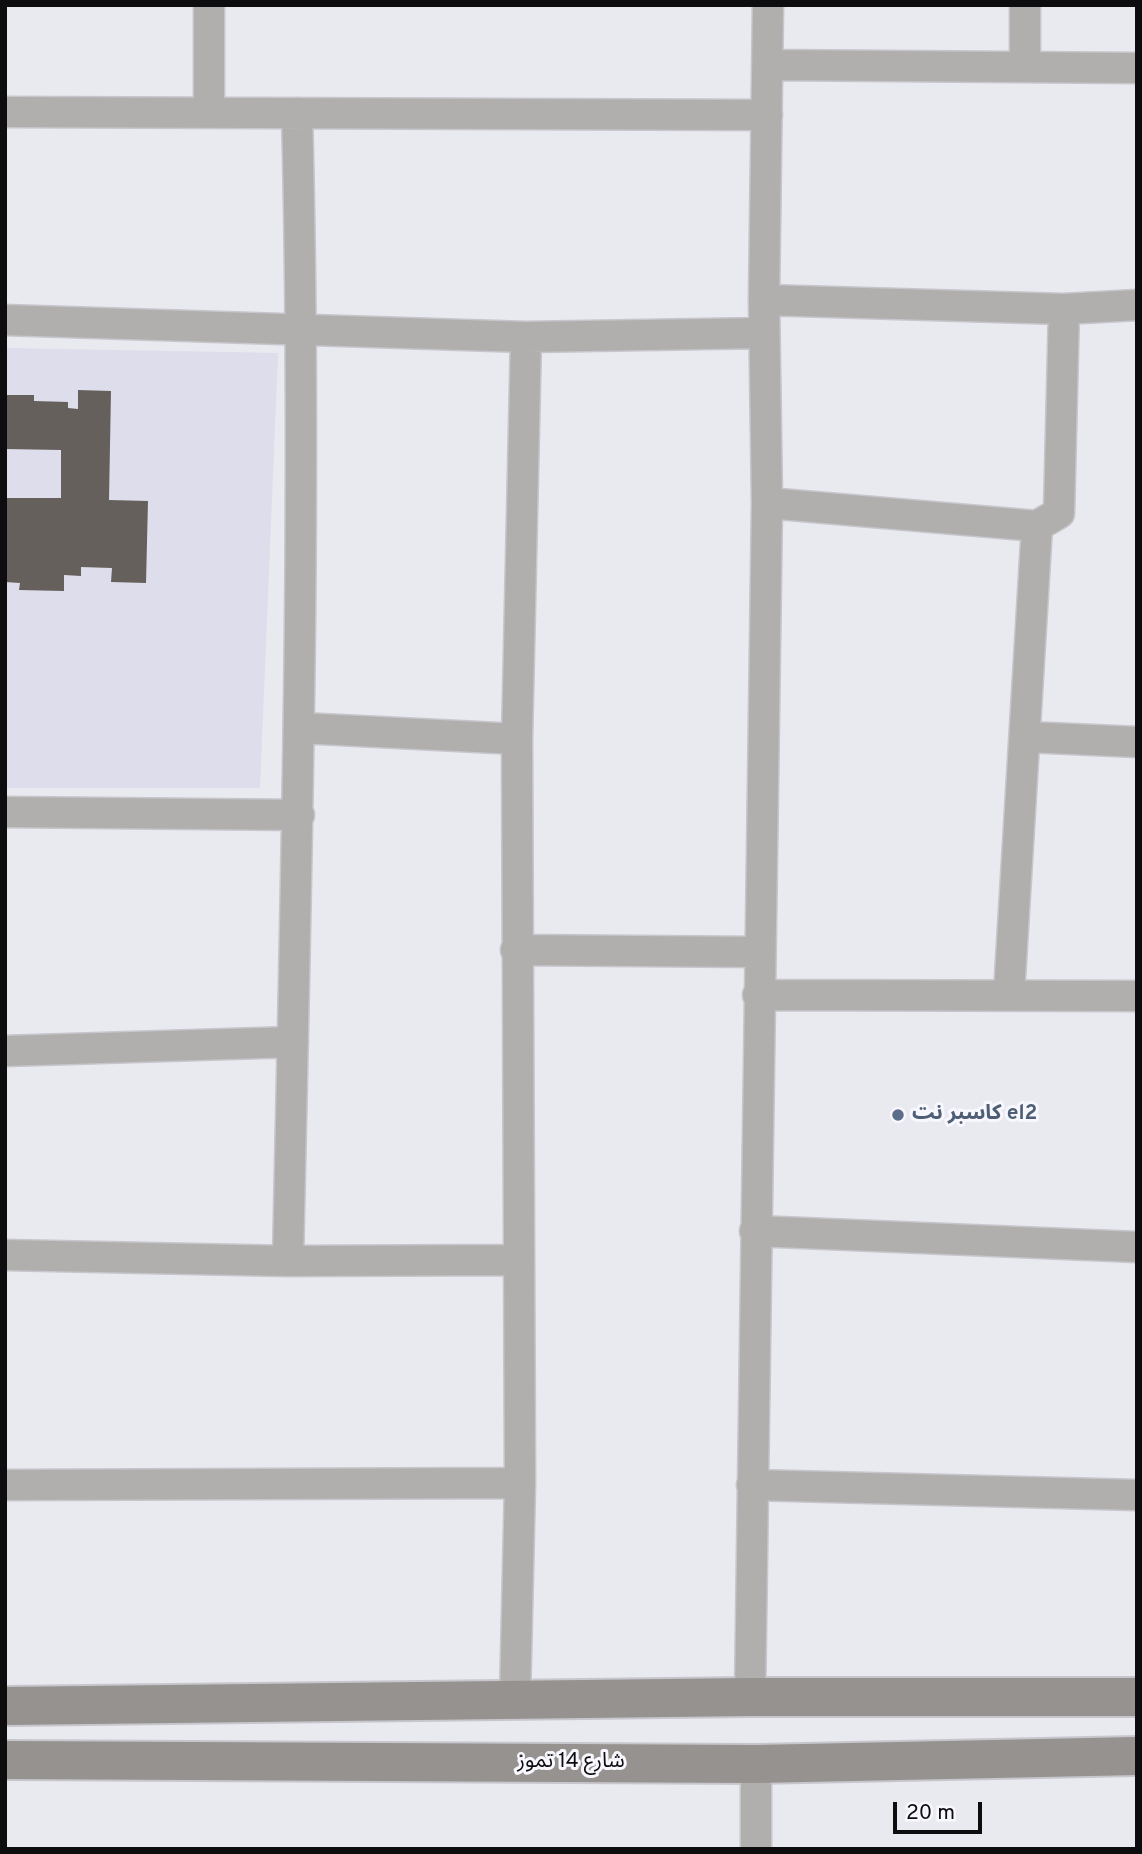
<!DOCTYPE html>
<html>
<head>
<meta charset="utf-8">
<style>
  body { margin:0 }
  #map { position:relative; width:1142px; height:1854px; overflow:hidden; background:#e9e9f0; font-family:Overpass,sans-serif }
  canvas { display:block }
  .frame { position:absolute; inset:0; border:7px solid #0d0d0f; pointer-events:none }
  .scale { position:absolute; left:893px; top:1802px; width:89px; height:32px; box-sizing:border-box; border:4px solid #0d0d0f; border-top:0; padding-left:9px; font-size:21px; line-height:24px; white-space:nowrap; color:#0d0d0f; -webkit-text-stroke:5px #f7f7fd; paint-order:stroke }
</style>
</head>
<body>
<div id="map">
<canvas width="1142" height="1854"></canvas>
<div class="frame"></div>
<div class="scale">20 m</div>
</div>
<script>
const ctx = document.querySelector('canvas').getContext('2d');
ctx.lineJoin = 'round';
function fill(path, color) { ctx.fillStyle = color; ctx.fill(path, 'evenodd'); }
function strokePath(path, color, width, dash) { ctx.strokeStyle = color; ctx.lineWidth = width; ctx.lineCap = dash ? 'butt' : 'round'; ctx.setLineDash(dash || []); ctx.stroke(path); }
function label(font, color, halo, rows, align = 'center') {
  ctx.font = font + ' Overpass,"Noto Sans Arabic",sans-serif'; ctx.lineWidth = 6; ctx.setLineDash([]); ctx.textBaseline = 'middle'; ctx.strokeStyle = halo; ctx.fillStyle = color; for (const [text, x, y, turn = 0] of rows) {
    ctx.save(); ctx.translate(x, y); ctx.rotate((+turn || 0) * Math.PI / 180); ctx.textAlign = isNaN(turn) ? turn : align; if (halo) ctx.strokeText(text, 0, 0); ctx.fillText(text, 0, 0); ctx.restore();
  }
}
fill(new Path2D(`
  M5 348 278 353 260 788H5Z`), '#ddddeb');
fill(new Path2D(`
  M78 390 111 391 109 500 148 501 146 583 111 582 112 568 81 567V576L64 575V591L19 590 20 583 5 582V498H61V450L5 449V395H34V401L68 402V408L78 409Z`), '#65605c');
const street = new Path2D(`
  M1025 5V66
  M768 65 1137 68
  M5 112 767 115
  M209 113V5
  M764 300 1064 309 1137 305
  M5 320 526 337 764 333
  M767 503 1037 526 1059 513 1064 309
  M300 728 517 739
  M1027 737 1137 742
  M5 812 299 815
  M516 950 759 952
  M1009 994 1037 526
  M758 995 1137 996
  M5 1051 293 1042
  M755 1231 1137 1247
  M5 1255 288 1261 518 1260
  M288 1261C296 878 307 496 297 113
  M5 1485 520 1483
  M752 1485 1137 1495
  M750 1697 767 503 764 300 768 5
  M515 1700 520 1483 517 739 526 337
  M756 1849V1764`);
const secondary = new Path2D(`
  M5 1706 750 1697H1137
  M5 1760 756 1764 1137 1756`);
strokePath(street, '#c6c6cc', 33);
strokePath(secondary, '#c6c6cc', 42);
strokePath(street, '#b1afad', 30);
strokePath(secondary, '#95928f', 38);
for (const [x, y, r, color] of [
  [898,1115,7,"#5c6f8a"]
]) { const dot = new Path2D(); dot.arc(x, y, r, 0, 2 * Math.PI); ctx.fillStyle = color; ctx.fill(dot); strokePath(dot, '#f7f7fd', 2.5); }
label('bold 21px', '#4e5e75', '#f7f7fd', [
  ["كاسبر نت el2",912,1115]
], 'left');
label('21px', '#0d0d0f', '#f7f7fd', [
  ["شارع 14 تموز",571,1763]
]);
</script>
</body>
</html>
